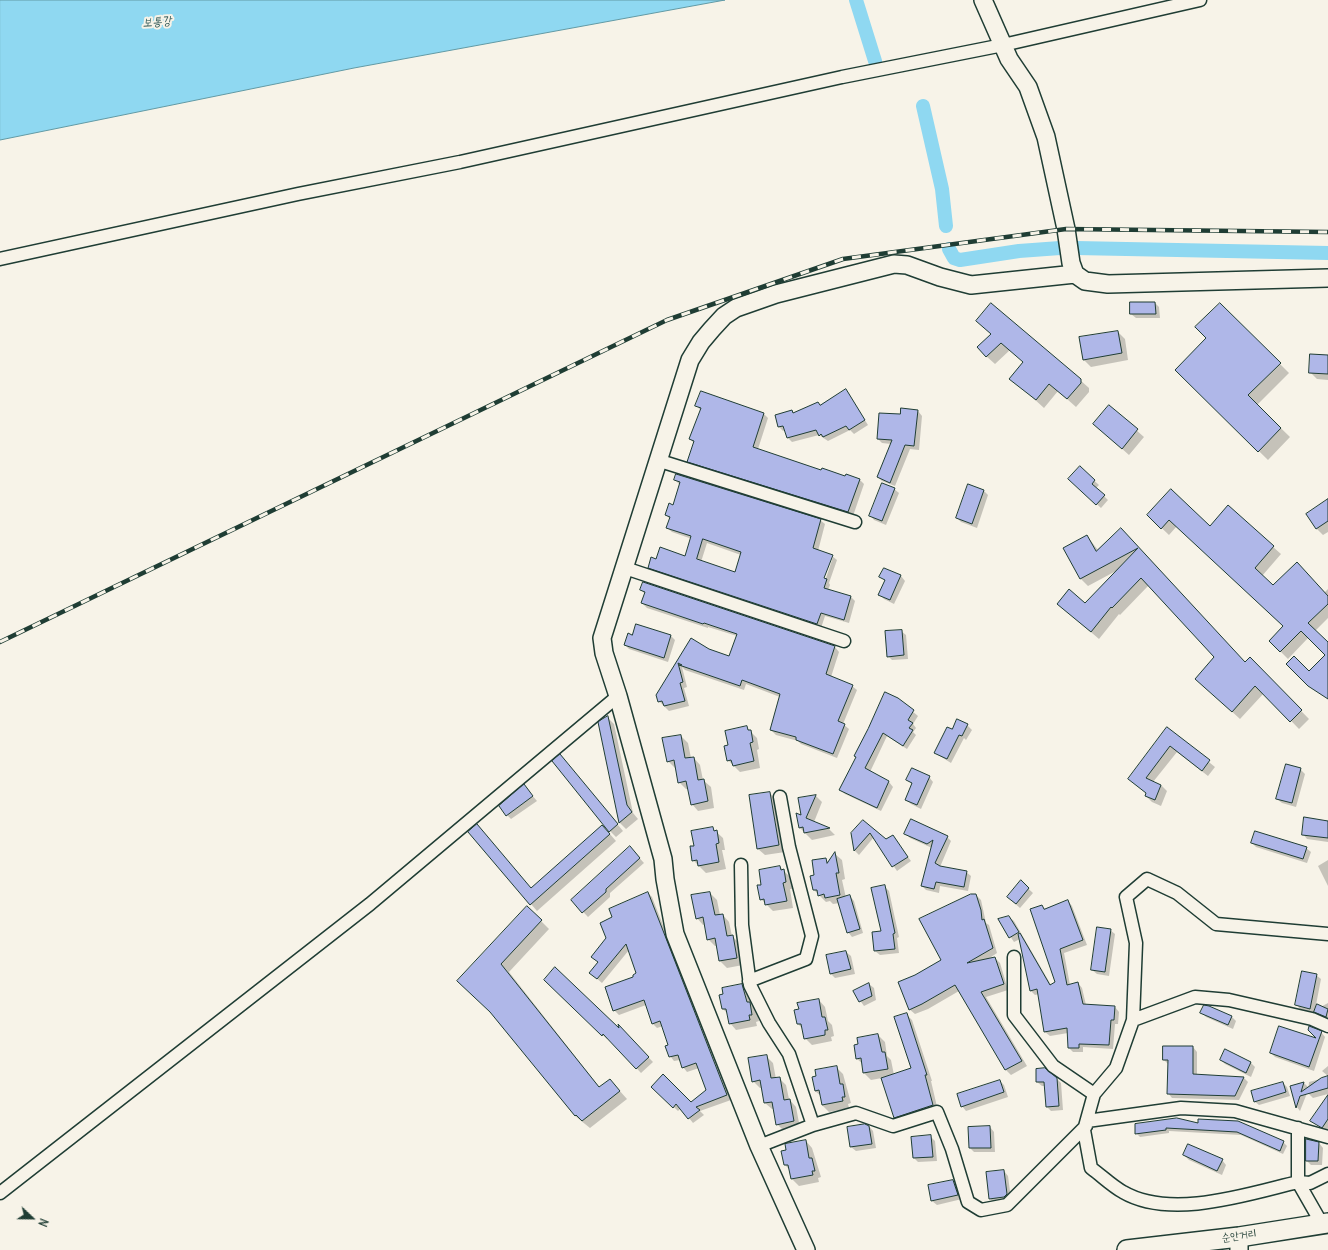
<!DOCTYPE html>
<html>
<head>
<meta charset="utf-8">
<style>
  body { margin:0 }
  #map { position:relative; width:1328px; height:1250px; overflow:hidden; background:#f7f3e8; font-family:Delius,sans-serif }
  canvas { display:block }
  .north { position:absolute; left:12px; top:1198px; width:40px; height:40px; -webkit-text-stroke:3px #f7f3e8; paint-order:stroke; rotate:112deg; font-size:11px; font-weight:700; line-height:16px; text-align:center; color:#1f3d34 }
  .north::after { content:''; display:block; margin:auto; width:14px; height:18px; background:#1f3d34; clip-path:polygon(50% 0,100% 100%,50% 72%,0 100%) }
</style>
</head>
<body>
<div id="map">
<canvas width="1328" height="1250"></canvas>
<div class="north">N</div>
</div>
<script>
const ctx = document.querySelector('canvas').getContext('2d');
ctx.lineJoin = 'round';
function fill(path, color) { ctx.fillStyle = color; ctx.fill(path, 'evenodd'); }
function strokePath(path, color, width, dash) { ctx.strokeStyle = color; ctx.lineWidth = width; ctx.lineCap = dash ? 'butt' : 'round'; ctx.setLineDash(dash || []); ctx.stroke(path); }
function label(font, color, halo, rows, align = 'center') {
  ctx.font = font + ' Delius,"Poor Story",sans-serif'; ctx.lineWidth = 4; ctx.setLineDash([]); ctx.textBaseline = 'middle'; ctx.strokeStyle = halo; ctx.fillStyle = color; for (const [text, x, y, turn = 0] of rows) {
    ctx.save(); ctx.translate(x, y); ctx.rotate((+turn || 0) * Math.PI / 180); ctx.textAlign = isNaN(turn) ? turn : align; if (halo) ctx.strokeText(text, 0, 0); ctx.fillText(text, 0, 0); ctx.restore();
  }
}
const water = new Path2D(`
  M0 0H725L354 68 0 140Z`);
fill(water, '#8fd8f1');
strokePath(water, '#629aa5', 1);
fill(new Path2D(`
  M1155 303 1159 307 1160 318H1136L1131 314Z
  M1220 304 1289 373 1257 405 1290 437 1268 460 1176 370 1207 338Z
  M977 321 1080 380 1089 388V392L1076 407 1058 391 1044 408 1011 378 1024 362 1010 350 995 364 986 356 992 335Z
  M1118 332 1125 339 1128 360 1091 367 1084 360Z
  M1328 356V380L1317 379 1310 372Z
  M846 391 868 425 854 434 850 430 828 441 819 435 792 442 788 438 786 430 783 431 779 427 792 411 794 414 818 403 821 405Z
  M697 406 763 413 768 418 758 449 821 472 860 480 864 484 853 516 693 466 688 461 694 443 690 439 701 411Z
  M1109 406 1144 437 1129 455 1094 424Z
  M901 409 918 411 922 416 919 450 910 449 895 486 882 481 878 477 891 444 882 443 878 439 901 416Z
  M1080 468 1099 485 1096 488 1108 500 1101 508 1074 483Z
  M675 480 820 520 825 524 818 551 832 556 837 560 829 583 830 585 828 590 851 597 855 601 849 623 825 616 821 628 653 572 649 567 657 560 685 557 692 539 672 532 667 528 670 519 666 515 673 506 680 485ZM707 543 741 555 735 573 701 562ZM831 557H833L824 584 822 583Z
  M969 485 984 491 988 495 977 528 961 522 957 518Z
  M894 489 899 493 886 525 874 520 870 515Z
  M1328 500V532L1323 535 1316 528Z
  M1228 507 1281 554 1262 576 1273 586 1324 593 1328 589V618L1315 631 1328 644V657L1308 638 1288 659 1270 641 1284 627 1177 526 1169 535 1148 515 1210 527Z
  M1121 529 1245 664 1250 659 1309 719 1299 729 1264 693 1240 719 1204 686 1215 657 1149 585 1120 615 1119 614 1099 639 1058 604H1085L1116 571 1088 586 1081 579 1087 536 1098 550Z
  M884 569 901 576 905 581 894 604 884 599 880 595 886 582 881 577Z
  M641 590 835 647 839 652 831 677 852 686 857 690 843 724 849 729 837 758 801 744 798 741 776 735 771 730 780 697 746 684 744 690 685 670 682 667 687 687 684 688 689 706 669 711 659 701 657 695 691 640 708 650 730 658 737 636 708 627V628L647 608 642 603 645 594Z
  M637 625 671 636 675 640 668 662 629 649 625 645 633 636Z
  M901 631 906 635 908 659 892 660 888 656Z
  M898 699 918 716 913 724 916 728 913 732 916 735 907 749 887 736 870 772 889 782 893 787 881 811 845 794 840 790Z
  M608 718 614 724 633 813 638 819 626 829 620 823 599 723Z
  M967 725 972 730 966 740 964 738 951 763 935 753 952 730Z
  M746 727 757 738 759 749 757 750 760 768 740 772 728 760 729 746Z
  M1168 729 1215 767 1208 776 1177 752 1153 782 1161 785 1167 791 1161 806 1152 802 1146 796 1147 794 1129 779Z
  M681 736 688 743 691 758H694L700 765 703 780 711 787 714 808 698 811 692 804 689 789H686L679 782 677 768H675L668 761Z
  M560 755 623 831 616 837 610 831Z
  M1300 769 1305 774 1296 807 1282 803 1277 799Z
  M929 777 933 782 921 809 911 804 906 800 912 784 907 780Z
  M524 786 537 801 511 819 507 815Z
  M770 793 776 800 785 852 765 855 758 849Z
  M816 796 822 802 814 822 829 829 835 835 812 840 800 828 802 817Z
  M863 821 886 841 893 836 911 861 897 871 874 837 859 855 855 851 852 833Z
  M1328 822V842L1307 839 1303 834Z
  M712 828 723 838 725 850H722L726 869 706 873 693 860Z
  M609 833 616 841 537 911 531 904 532 889Z
  M905 833 947 837 951 841 940 867 966 872 971 876 968 891 940 886 939 893 926 890 922 886 932 848 910 838Z
  M1252 843 1306 848 1311 852 1307 863 1256 847Z
  M634 852 644 863 610 893V897L588 917 572 900Z
  M835 854 842 860 845 879 842 880 846 898 850 896 854 901 863 933 852 937 848 932 840 903 833 904 830 901 826 902 814 890 815 876 825 859 828 862Z
  M1328 860V886L1318 866Z
  M780 867 790 877 793 889H790L793 908 773 911 761 899 762 885Z
  M1021 882 1033 893 1020 908 1012 901Z
  M885 887 889 891 899 937 897 938 899 953 880 955 875 951 882 932Z
  M648 893 652 897 731 1100 700 1111 704 1115 693 1123 681 1108 678 1111 657 1091 691 1103 707 1091 699 1068 687 1072 683 1067 680 1060 674 1061 670 1056V1046L663 1026 657 1028 653 1024 646 1005 619 1015 614 1010 637 974 629 950 602 983 595 977 613 918Z
  M710 893 717 900 720 915H723L729 922 732 936 739 943 743 965 727 968 720 961 718 946H715L708 939 706 924 703 925 697 918Z
  M976 895 981 900 986 923 989 925 997 953 988 959 995 958 1000 963 1008 990 986 997 1027 1066 1011 1075 1006 1070 959 991 928 1009 915 1014 909 1009 915 976 942 960Z
  M1068 901 1072 906 1087 945 1064 953 1070 985 1078 983 1082 988 1086 1005 1115 1007 1119 1012 1118 1024H1115L1113 1049 1083 1047V1052H1073L1069 1048 1068 1033 1050 1036 1045 1032 1039 994 1035 995 1030 990 1020 939 1014 942 999 920 1009 917 1014 921 1051 985 1056 983 1042 906 1046 910Z
  M541 921 549 929 509 972 600 1088 610 1080 627 1099 590 1128 575 1116 492 1013 466 989Z
  M1110 930 1115 934 1109 976 1097 974 1092 970Z
  M846 952 851 956 855 974 835 978 831 974Z
  M1316 975 1321 979 1315 1010 1328 1003V1019L1319 1015 1314 1011V1013L1300 1009 1296 1004Z
  M545 980 622 1032 620 1028 653 1062 641 1073 608 1038 607 1039Z
  M869 984 874 988 876 1000 864 1006 854 992Z
  M742 986 749 992 752 1006 757 1010 759 1021 756 1022 757 1026 736 1030 730 1023 728 1014 723 1009Z
  M819 1000 825 1007 828 1021 832 1025 834 1036 831 1037 832 1041 812 1045 805 1038 803 1029 798 1024Z
  M1209 1007 1232 1017 1236 1021 1233 1029 1206 1017 1202 1013Z
  M906 1014 912 1020 932 1081H931L938 1111 900 1123 895 1117 882 1078 871 1080 864 1073 863 1064 857 1059 878 1035 885 1042 887 1056 891 1060 894 1075 912 1069Z
  M1279 1027 1320 1040 1309 1030 1321 1032 1325 1037 1314 1071 1275 1057 1271 1053Z
  M1164 1047H1193L1197 1052V1075L1244 1078 1248 1082 1239 1100 1172 1098 1168 1093V1064L1164 1060Z
  M1225 1050 1251 1063 1255 1067 1251 1077 1225 1064 1221 1060Z
  M766 1056 773 1063 776 1079 779 1078 786 1085 789 1099 796 1107 800 1128 784 1131 777 1124 774 1109H772L765 1103 762 1088H760L753 1081Z
  M1328 1066V1076L1322 1071Z
  M836 1067 843 1074 851 1103 848 1104 849 1108 829 1112 822 1105 821 1096 815 1091Z
  M1328 1077V1094L1313 1098 1308 1093 1309 1082Z
  M1056 1078 1061 1083 1063 1110 1051 1111 1047 1107 1045 1086H1042L1037 1082Z
  M1000 1081 1004 1085 1008 1097 966 1111 962 1106Z
  M1283 1083 1287 1087 1290 1096 1259 1105 1254 1101Z
  M1304 1083 1309 1088 1300 1111 1297 1107 1291 1087Z
  M1328 1096V1129L1327 1131 1311 1121Z
  M1199 1120 1283 1142 1287 1146 1283 1154 1241 1135 1169 1131V1133L1140 1137 1136 1133V1125L1199 1124Z
  M869 1126 873 1131 876 1148 856 1151 851 1147 848 1128Z
  M990 1127 994 1132 995 1152H974L970 1148Z
  M930 1136 935 1141 937 1161 918 1162 914 1158Z
  M806 1141 812 1148 821 1177 818 1178 819 1182 799 1186 792 1179 790 1170 785 1165Z
  M1319 1143 1323 1148 1322 1165H1311L1306 1160Z
  M1184 1155 1222 1160 1226 1165 1222 1175 1189 1160Z
  M1004 1171 1008 1176 1011 1199 994 1203 990 1199Z
  M953 1181 958 1185 962 1199 937 1205 932 1201Z`), '#0003');
strokePath(new Path2D(`
  M856 0 875 61
  M923 106 942 189 946 226
  M1076 248 1328 253
  M949 249 954 258 960 260 1019 251 1060 248`), '#8fd8f1', 14);
const building = new Path2D(`
  M1130 302H1155L1156 314H1130Z
  M991 303 1081 379V383L1067 399 1049 384 1036 400 1009 379 1023 362 1001 343 986 357 977 347 991 334 976 321Z
  M1220 303 1281 363 1248 395 1281 428 1258 452 1175 370 1206 338 1195 327Z
  M1118 331 1122 353 1083 360 1079 337Z
  M1310 354 1328 355V374L1309 373Z
  M846 389 865 420 849 430 846 426 823 437 821 434 819 436 816 430 787 438 783 426 778 427 775 415 792 410 793 413 818 402 820 405Z
  M701 391 764 413 753 447 821 470 822 468 845 476 846 474 860 479 848 512 687 462 694 441 689 439 701 408 695 406Z
  M1109 405 1138 429 1122 449 1093 424Z
  M901 408 918 410 914 446 905 445 890 483 877 477 892 440 877 439 879 413 900 414Z
  M1080 466 1095 480 1092 484 1105 495 1096 505 1068 479Z
  M676 474 821 519 813 548 833 555 824 578 827 579 824 588 851 596 844 620 821 613 817 624 648 568 651 557 656 559 660 547 685 556 691 536 666 528 670 517 665 515 669 503 673 505 680 482 674 480ZM703 539 741 552 735 572 697 559Z
  M882 483 895 488 882 521 869 516Z
  M968 484 984 490 972 524 956 518Z
  M1171 489 1210 526 1228 505 1274 546 1255 568 1273 585 1297 562 1328 596V604L1308 623 1328 642V699L1308 686 1286 664 1294 656 1309 671 1325 655 1301 631 1280 652 1269 641 1283 626 1169 520 1161 529 1147 515Z
  M1328 499V521L1316 529 1306 514Z
  M1121 528 1245 662 1250 657 1302 710 1290 722 1255 686 1232 712 1195 679 1214 657 1141 578 1112 608 1111 607 1091 632 1057 604 1069 589 1085 603 1138 548 1080 579 1063 548 1087 535 1096 551Z
  M884 568 901 575 890 600 878 595 885 580 879 577Z
  M643 582 835 646 826 674 853 685 838 721 845 724 833 754 796 740V737L770 730 780 694 742 680 740 686 679 665H682L678 663 683 682 680 683 685 701 664 706 662 701 658 702 656 695 691 638 709 649 729 656 737 634 704 623 703 624 641 603 645 592 640 590Z
  M636 624 671 635 664 658 624 645 628 633 632 635Z
  M902 630 904 655 887 657 885 631Z
  M885 692 898 698 914 710 908 720 913 723 909 728 913 730 903 746 883 733 865 768 889 781 877 808 839 790 856 757 854 756 868 729Z
  M608 716 627 805 632 812 619 823 598 722Z
  M957 719 968 724 962 736 959 735 947 759 934 753 947 727 952 729Z
  M747 726 748 730H751L753 742 750 743 754 761 733 766 731 760 727 761 724 746 728 745 725 731Z
  M1167 727 1210 760 1202 771 1170 746 1146 778 1161 785 1155 800 1145 796 1146 793 1128 779Z
  M681 735 685 758 694 757 698 780 704 779 708 801 691 805 686 781 678 783 674 760 667 762 662 738Z
  M560 754 618 824 609 832 552 761Z
  M1286 764 1301 768 1292 803 1276 799Z
  M912 768 930 776 917 805 905 800 912 783 906 780Z
  M524 784 533 796 506 816 499 806Z
  M770 792 779 845 757 849 749 795Z
  M816 795 806 818 830 828 804 833 803 827 799 828 796 813 801 815 798 798Z
  M1304 817 1328 821V838L1302 835Z
  M911 819 948 836 935 863 940 866 967 871 964 887 936 882 934 889 921 886 933 840 927 844 904 834Z
  M863 820 886 839 893 835 908 857 892 867 870 833 854 851 851 833Z
  M477 824 531 888 602 825 610 834 530 905 468 832Z
  M713 827 714 831 717 830 719 843 716 844 719 862 698 866 697 860 692 861 690 846H694L691 831Z
  M1255 831 1307 847 1303 859 1251 843Z
  M630 846 640 858 606 889V892L582 913 571 900Z
  M835 852 839 873H836L840 895 825 898 824 894 818 896 817 890H813L810 876 814 875 812 860 826 858 827 863Z
  M780 866 781 870 784 869 786 882 783 883 787 901 765 905 764 899 760 900 757 885H761L759 870Z
  M1021 880 1029 888 1016 904 1007 897Z
  M885 885 895 933 893 934 895 949 874 951 872 932 881 931 871 888Z
  M648 892 727 1095 696 1107 700 1110 688 1119 676 1104 673 1108 651 1087 663 1074 691 1102 706 1090 696 1063 682 1068 678 1055 669 1057 665 1046 668 1045 660 1021 652 1024 644 1000 613 1011 605 987 633 977V975L636 973 626 944 597 979 589 973 598 962 591 957 606 938 600 923 612 917 609 909Z
  M710 892 715 915 723 914 727 936 733 935 737 958 719 961 715 938 707 940 703 917 696 919 691 895Z
  M971 894H976L981 910 982 920 984 919 993 948 967 963 995 957 1004 984 981 992 1022 1061 1005 1070 955 985 922 1004 909 1010 898 982 915 975 941 960 919 919Z
  M850 895 860 929 847 933 837 899Z
  M1068 900 1083 940 1060 949 1067 985 1078 982 1083 1004 1115 1006 1114 1020H1111L1109 1045 1079 1044V1048H1068L1067 1028 1044 1032 1037 989 1030 991 1018 934 1020 933 1050 985 1055 982 1030 909 1042 905 1044 909Z
  M527 906 542 920 501 964 599 1087 610 1079 620 1091 582 1121 576 1115 575 1116 490 1012 457 981Z
  M1009 916 1019 932 1009 938 998 919Z
  M1097 927 1111 929 1105 972 1091 970Z
  M846 951 851 969 830 974 826 955Z
  M555 967 619 1028 618 1024 649 1057 636 1069 603 1034 602 1036 544 980Z
  M1302 971 1317 974 1310 1009 1295 1005Z
  M869 983 872 996 859 1002 853 991Z
  M742 984 747 1002H750L752 1015H749L750 1020 729 1024 726 1009H722L719 995 723 994 722 988Z
  M819 999 822 1017H825L828 1030H825V1035L804 1039 801 1024H797L794 1010 799 1009 797 1003Z
  M1317 1004 1328 1009 1326 1017 1314 1012Z
  M1204 1005 1209 1006 1232 1016 1228 1025 1200 1013Z
  M907 1013 927 1075H925L933 1105 894 1118 881 1078 911 1068 894 1017Z
  M1279 1026 1316 1038 1308 1030 1309 1026 1322 1031 1309 1067 1270 1053Z
  M878 1034 882 1052H885L888 1069 863 1073 861 1058 856 1059 854 1045 858 1044 857 1038Z
  M1163 1046H1193V1074L1244 1077 1235 1096 1167 1094 1168 1060H1163Z
  M1225 1049 1251 1062 1246 1073 1220 1060Z
  M767 1055 771 1078 780 1077 784 1100 790 1099 794 1121 776 1125 772 1102 764 1103 760 1080 752 1082 748 1058Z
  M837 1066 840 1084H843L845 1097H842L843 1101 822 1105 819 1090 815 1091 812 1077 816 1076 815 1070Z
  M1045 1068 1057 1078 1059 1106 1046 1107 1044 1082H1036V1069Z
  M1328 1076V1088L1300 1096 1296 1108 1290 1086 1304 1082 1301 1092 1321 1078Z
  M1000 1080 1004 1092 961 1107 957 1094Z
  M1283 1082 1286 1092 1254 1102 1251 1091Z
  M1328 1095V1119L1322 1128 1310 1121Z
  M1177 1118 1198 1123V1119L1238 1121 1284 1141 1280 1151 1237 1132 1166 1128V1130L1135 1134V1124Z
  M865 1124 869 1126 872 1144 850 1147 847 1127Z
  M990 1126 991 1148H969L968 1127Z
  M931 1135 933 1157 913 1158 911 1137Z
  M1306 1139 1319 1142 1318 1161H1306Z
  M806 1140 809 1158H812L815 1171H812L813 1175 791 1179 788 1165H784L781 1151 786 1150 785 1144Z
  M1188 1144 1223 1159 1217 1171 1183 1155Z
  M1004 1170 1007 1194 1004 1197 989 1199 986 1172Z
  M953 1180 958 1195 931 1201 928 1185Z`);
fill(building, '#afb7e8');
strokePath(building, '#1f3d34', 1);
const street = new Path2D(`
  M0 259 298 194 460 162 842 77 1003 45 1200 0
  M657 460 855 522
  M625 568 844 641
  M741 865 742 925 750 985 769 1023 789 1054 813 1125 759 1146
  M1014 957V1015L1053 1066 1094 1094 1116 1068 1133 1020 1136 943 1126 897 1147 879 1177 893 1216 924 1328 934
  M749 981 806 959 812 936 789 847 780 797
  M1133 1020 1195 997 1229 1000 1312 1019 1328 1026
  M1094 1094 1084 1130 1091 1168C1102 1176 1112 1186 1123 1192 1171 1220 1248 1194 1298 1182L1310 1183 1328 1174
  M1087 1121 1181 1108 1235 1111 1328 1137
  M813 1125 856 1113 893 1126 937 1112 952 1149 968 1202 981 1210 1007 1205 1086 1126
  M1298 1128V1182L1322 1224
  M0 1193 370 904 618 696`);
const secondary = new Path2D(`
  M983 0 1009 59 1028 87 1046 137 1066 229 1071 263 1075 274 1085 281 1108 284 1328 278
  M1239 1237V1250
  M806 1250 759 1146 675 934 665 879 663 859 618 696 604 653 602 638 690 360 701 342 712 329 724 316 736 308 776 294 894 264 907 265 940 277 971 285 1075 274`);
const primary = new Path2D(`
  M1127 1250 1239 1237 1328 1223`);
strokePath(street, '#1f3d34', 15);
strokePath(secondary, '#1f3d34', 20);
strokePath(primary, '#1f3d34', 22);
strokePath(street, '#f7f3e8', 12);
strokePath(secondary, '#f7f3e8', 17);
strokePath(primary, '#f7f3e8', 19);
const rail = new Path2D(`
  M0 642 667 320 843 259 1066 229 1328 232`);
strokePath(rail, '#1f3d34', 4.5);
strokePath(rail, '#f7f3e8', 3, [9]);
label('11px', '#1f3d34', '#f7f3e8', [
  ["순안거리",1239,1236,-8]
]);
label('italic 12px', '#355c5a', '#f7f3e8', [
  ["보통강",157,22,-4]
]);
</script>
</body>
</html>
